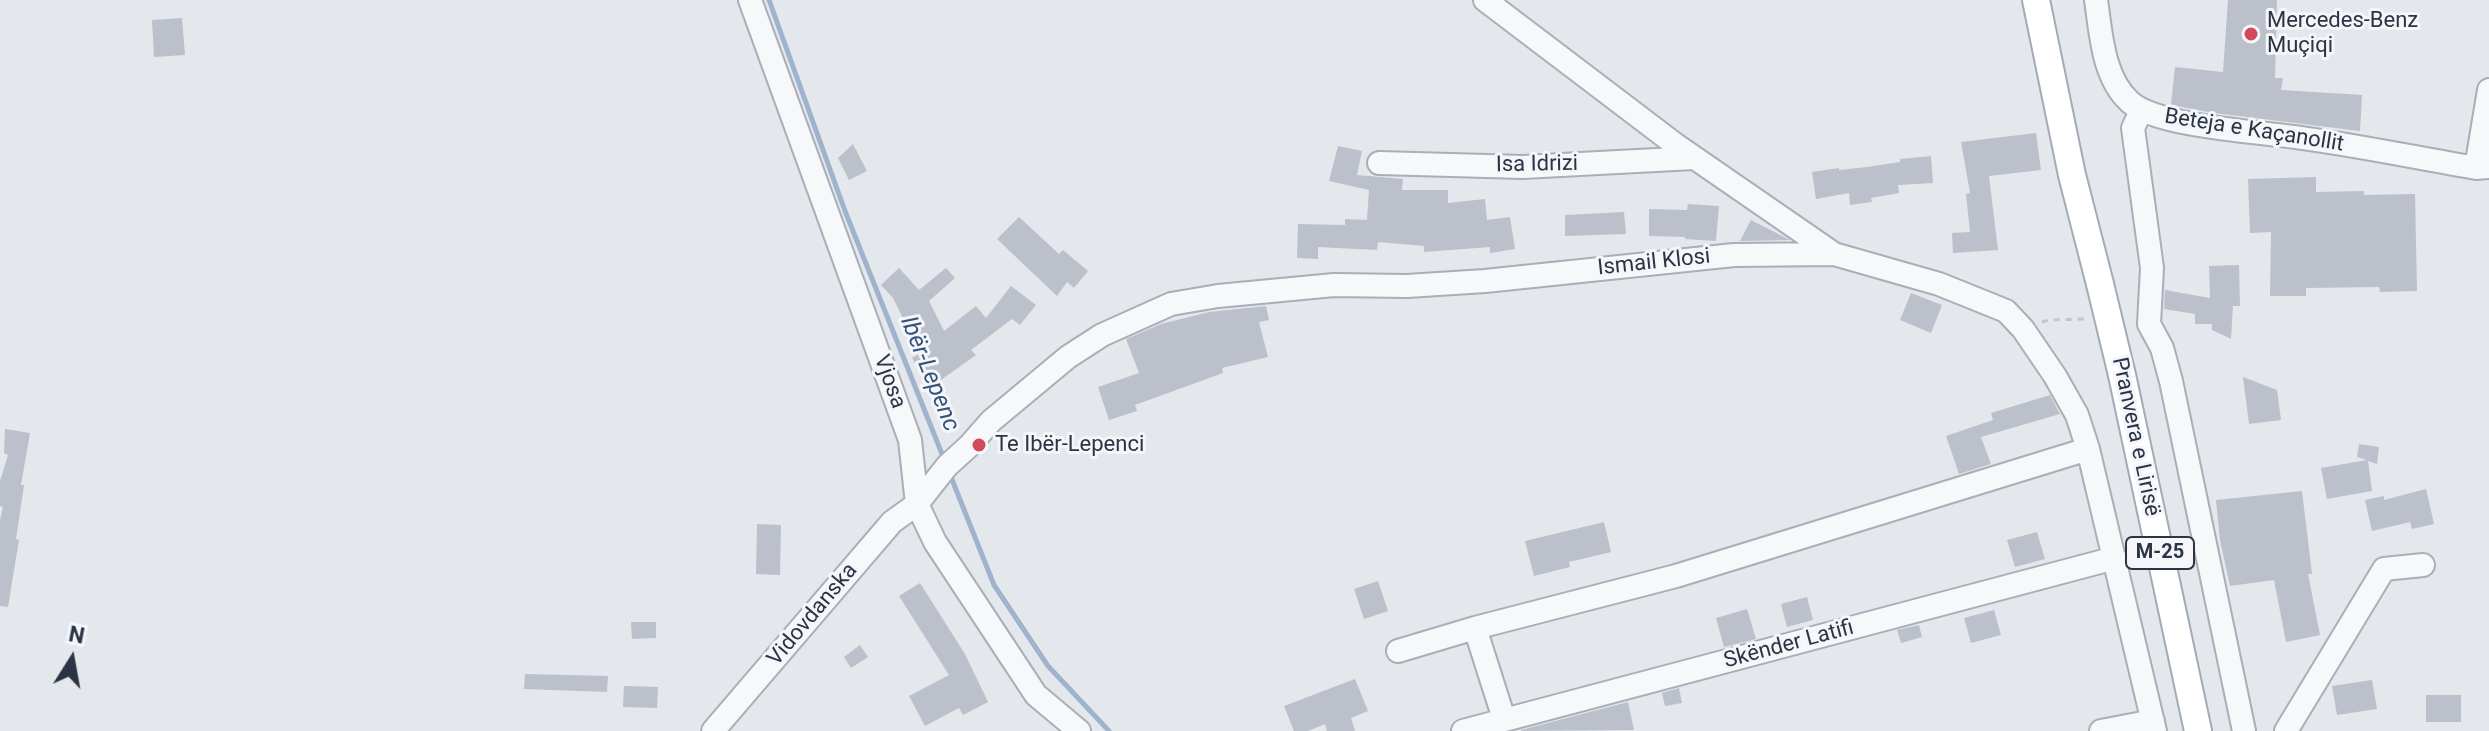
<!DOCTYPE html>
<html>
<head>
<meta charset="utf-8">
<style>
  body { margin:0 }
  #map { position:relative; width:2489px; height:731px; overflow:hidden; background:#e4e7ec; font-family:Roboto,sans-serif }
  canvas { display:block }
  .north { position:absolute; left:32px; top:619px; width:80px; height:80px; -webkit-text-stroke:6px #f4f6f9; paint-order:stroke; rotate:11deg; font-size:22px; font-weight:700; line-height:32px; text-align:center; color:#2b3445 }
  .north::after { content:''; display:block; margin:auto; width:28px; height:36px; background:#2b3445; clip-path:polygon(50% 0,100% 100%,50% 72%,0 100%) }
</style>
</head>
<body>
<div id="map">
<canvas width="2489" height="731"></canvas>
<div class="north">N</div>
</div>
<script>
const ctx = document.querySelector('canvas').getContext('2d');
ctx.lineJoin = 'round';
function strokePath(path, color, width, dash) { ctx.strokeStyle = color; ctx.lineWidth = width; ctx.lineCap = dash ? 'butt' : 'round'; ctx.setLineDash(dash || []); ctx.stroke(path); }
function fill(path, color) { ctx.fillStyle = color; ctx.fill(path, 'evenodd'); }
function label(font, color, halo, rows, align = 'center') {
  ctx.font = font + ' Roboto,sans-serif'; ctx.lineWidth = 6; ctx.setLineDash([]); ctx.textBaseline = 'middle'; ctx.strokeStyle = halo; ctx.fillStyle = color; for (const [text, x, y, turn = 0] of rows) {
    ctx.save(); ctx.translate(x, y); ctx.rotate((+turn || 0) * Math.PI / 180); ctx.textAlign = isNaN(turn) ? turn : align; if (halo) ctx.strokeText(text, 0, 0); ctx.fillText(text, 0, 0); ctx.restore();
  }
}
strokePath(new Path2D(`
  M769 0 845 211 944 459
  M949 472 994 585 1048 666 1109 731`), '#9fb4cc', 5);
fill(new Path2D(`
  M2228 0H2277L2275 78H2283L2281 90 2362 95 2360 131 2214 113 2171 105 2175 67 2223 72Z
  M182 18 185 55 154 57 152 20Z
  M2036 133 2041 170 1989 176 1998 250 1953 253 1952 233 1970 232 1966 194 1970 193 1961 142Z
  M853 144 867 171 849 180 838 158Z
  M1338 146 1362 151 1357 175 1403 179 1402 190H1448V203L1485 199 1487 220 1510 217 1515 249 1490 253V247L1424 252V246L1378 242 1377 250 1318 247V259L1297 258 1298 224 1345 225V219L1367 220 1369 190 1329 181Z
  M1931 156 1933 183 1898 185 1899 193 1871 198 1872 202 1850 205 1849 193 1816 199 1812 172 1839 168V170L1867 167 1900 162V159Z
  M2316 177V192L2364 191V195L2415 194 2417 291 2380 292 2379 287 2306 288V296H2270L2271 232 2250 233 2248 179Z
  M1688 204 1719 206 1716 241 1685 239V237L1649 236V209L1687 210Z
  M1624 212 1626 234 1565 236V215Z
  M1019 217 1059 254 1063 250 1088 271 1074 288 1067 282 1057 296 997 239Z
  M1751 220 1788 239 1790 240 1740 241Z
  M2239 265 2240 306H2233L2231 339 2212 330V324H2195V314L2164 309 2165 290 2210 298 2209 266Z
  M899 268 919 290 946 268 955 278 929 301 944 331 976 306 986 318 1011 286 1036 305 1020 325 1012 319 971 350 976 355 931 387 912 358 920 353 893 298 881 285Z
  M1911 293 1942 305 1931 333 1900 320Z
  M1266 306 1269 320 1259 322 1268 357 1222 368 1223 373 1135 405 1137 411 1109 420 1098 387 1139 373 1126 339 1161 324 1209 312Z
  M2243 377 2277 390 2281 420 2249 424Z
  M2050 395 2060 414 1981 437 1991 464 1959 474 1946 436 1993 420 1991 413Z
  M5 429 30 433 21 485H24L16 539 19 540 8 607 0 606V520L3 507 0 506V481L8 455 4 453Z
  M2359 444 2379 447 2377 464 2368 461 2372 491 2327 499 2321 468 2367 460 2357 457Z
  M2426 489 2434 524 2412 529 2410 522 2372 531 2365 500 2384 496V500Z
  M2302 491 2312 574H2308L2320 635 2286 642 2274 580 2230 586 2220 540 2216 500Z
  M1604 522 1611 552 1569 562 1570 567 1534 576 1525 541Z
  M757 524 781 525 780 575 756 574Z
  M2037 532 2045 559 2015 567 2007 540Z
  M1378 581 1388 611 1364 619 1354 589Z
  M920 583 965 654 988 702 963 715 959 708 925 726 909 696 949 675 899 596Z
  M1807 597 1813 620 1787 627 1781 604Z
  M1747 609 1756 639 1724 647 1716 618Z
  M1994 610 2001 635 1971 643 1964 618Z
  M631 622H656V638L632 639Z
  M1919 625 1922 637 1901 643 1897 630Z
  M860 645 868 657 851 668 844 657Z
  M525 674 608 676 607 692 524 689Z
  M1355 679 1368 711 1351 718 1355 731H1327L1325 724 1308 731H1294L1284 706Z
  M2372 680 2377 709 2337 715 2332 686Z
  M624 686 658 687 657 708 623 707Z
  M1679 688 1682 703 1665 706 1662 693Z
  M2426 695H2461V722H2426Z
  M1628 702 1634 730 1521 731V730Z`), '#bbc0ca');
const minor = new Path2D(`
  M750 0 910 440 917 504 935 542 1036 695 1079 731
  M1485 0 1676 145 1834 254
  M2096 0C2101 34 2103 78 2130 102 2157 127 2263 132 2302 138 2360 146 2418 158 2476 168L2489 167
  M2141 111 2133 128 2152 268 2149 324 2162 348 2171 381 2244 731
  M1379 163 1523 167 1694 158
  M2476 168 2489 90
  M1475 628 1504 719
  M1398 651 1475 628 1676 576 2088 449
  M713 731 892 522 917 504 947 466 969 446 991 421 1068 357 1102 335 1171 304 1218 296 1334 285 1407 286 1485 281 1734 255 1834 254 1939 284 2006 311 2023 329 2055 376 2077 415 2088 449 2155 731
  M1463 731 2115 558
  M2101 731 2153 721
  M2286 731 2384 569 2423 565`);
const major = new Path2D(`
  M2036 0 2072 175 2100 284
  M2122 375 2198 731`);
strokePath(minor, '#a9aeb7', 26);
strokePath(major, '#a3abb8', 30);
strokePath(new Path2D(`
  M2042 322 2049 320 2086 319`), '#c2c5cb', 3, [6, 6]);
strokePath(minor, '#f7f8fa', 22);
strokePath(major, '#fff', 26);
const majorBridge = new Path2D(`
  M2100 284 2122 375`);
strokePath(majorBridge, '#a3abb8', 30, []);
strokePath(majorBridge, '#fff', 26);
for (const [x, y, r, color] of [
  [2251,34,8,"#d1495b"],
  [979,445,8,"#d1495b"]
]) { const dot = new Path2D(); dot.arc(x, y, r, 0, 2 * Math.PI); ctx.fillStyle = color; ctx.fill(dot); strokePath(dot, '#f4f6f9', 3); }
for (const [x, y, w] of [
  [2160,553,68]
]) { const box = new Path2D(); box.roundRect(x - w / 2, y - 16, w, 32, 6); ctx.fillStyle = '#f4f6f9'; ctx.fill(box); strokePath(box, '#2b3445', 2); }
label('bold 20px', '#2b3445', null, [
  ["M-25",2160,553]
]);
label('22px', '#2b3445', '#f4f6f9', [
  ["Mercedes-Benz",2267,21],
  ["Muçiqi",2267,46],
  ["Te Ibër-Lepenci",995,445]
], 'left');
label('22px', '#2b3445', '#f4f6f9', [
  ["Beteja e Kaçanollit",2254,131,9],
  ["Isa Idrizi",1537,165,-1],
  ["Ismail Klosi",1654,263,-6],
  ["Vjosa",889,382,70],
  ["Pranvera e Lirisë",2135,437,78],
  ["Vidovdanska",813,615,-50],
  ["Skënder Latifi",1789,645,-15]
]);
label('italic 24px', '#34527a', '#f4f6f9', [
  ["Ibër-Lepenc",929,374,68]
]);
</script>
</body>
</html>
